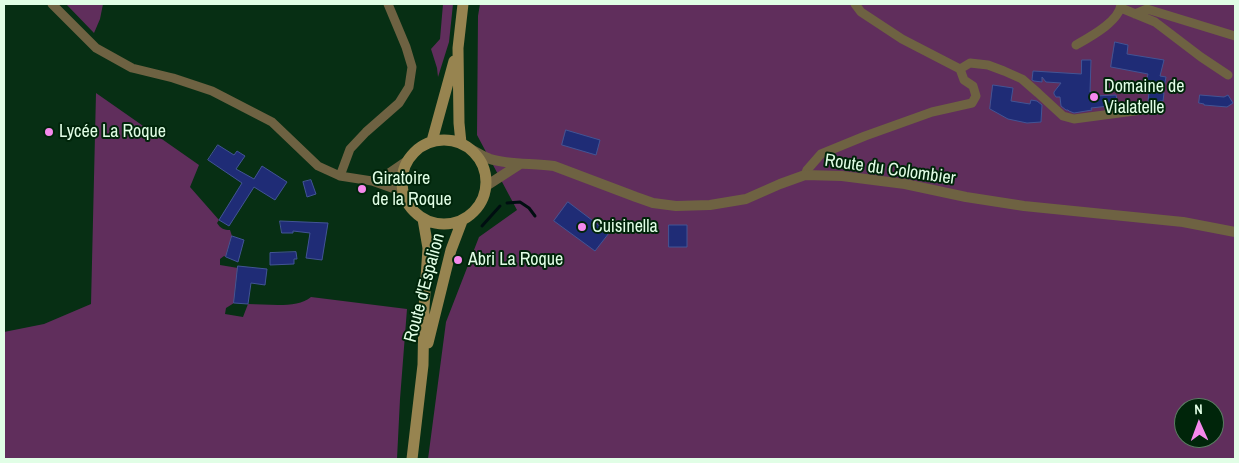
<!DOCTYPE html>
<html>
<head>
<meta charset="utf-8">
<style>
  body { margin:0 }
  #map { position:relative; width:1239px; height:463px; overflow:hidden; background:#072f14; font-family:"Archivo Narrow",sans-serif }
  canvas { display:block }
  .frame { position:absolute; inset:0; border:5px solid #e1fee6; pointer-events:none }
  .north { position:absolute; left:1174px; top:398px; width:50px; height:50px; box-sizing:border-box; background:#00250a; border:1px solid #5a7c62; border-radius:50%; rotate:358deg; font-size:14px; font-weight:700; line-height:20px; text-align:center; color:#e1fee6 }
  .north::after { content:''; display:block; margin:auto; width:18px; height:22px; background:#f689ed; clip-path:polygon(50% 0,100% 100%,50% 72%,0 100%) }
</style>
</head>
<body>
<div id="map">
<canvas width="1239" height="463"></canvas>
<div class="frame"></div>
<div class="north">N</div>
</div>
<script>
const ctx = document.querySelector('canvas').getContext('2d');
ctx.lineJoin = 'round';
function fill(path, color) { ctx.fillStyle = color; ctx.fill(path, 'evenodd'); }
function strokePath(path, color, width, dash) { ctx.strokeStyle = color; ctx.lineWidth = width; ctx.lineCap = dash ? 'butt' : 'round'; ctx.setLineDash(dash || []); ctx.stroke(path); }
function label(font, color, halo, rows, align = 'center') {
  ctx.font = font + ' "Archivo Narrow",sans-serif'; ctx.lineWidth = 4; ctx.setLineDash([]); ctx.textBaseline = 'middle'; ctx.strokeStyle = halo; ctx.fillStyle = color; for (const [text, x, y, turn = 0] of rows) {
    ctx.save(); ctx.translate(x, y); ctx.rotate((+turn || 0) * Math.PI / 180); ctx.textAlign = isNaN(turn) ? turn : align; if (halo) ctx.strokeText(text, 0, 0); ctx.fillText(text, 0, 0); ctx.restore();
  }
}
fill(new Path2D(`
  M66 4H103L100 19 94 33Z
  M443 4H453L449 42 438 77 437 68 431 49 440 39Z
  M480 4H1235V459H428L446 322 479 237 517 210 477 135 478 16ZM1184 408H1214V438H1184Z
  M96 93 199 165 190 187 219 220 217 223C221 229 224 230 230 230L232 236 226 257 224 256 220 259V265L238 268 234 303 226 308 225 314 243 317 248 304C267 304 297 309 311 297L407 309 400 399 397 459H4V332L44 324 91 304Z`), '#602e5c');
strokePath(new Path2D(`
  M507 203 520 202 529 208 535 216
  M482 226 500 206`), '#000e11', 3);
const building = new Path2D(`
  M1115 42 1128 45 1127 54 1164 60 1160 76 1166 77 1163 93H1164L1163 101H1160V103L1148 101 1150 84 1146 83 1148 74 1111 67Z
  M1082 60H1091L1090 92 1095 93V96L1116 95 1118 105 1091 108 1092 110 1074 113 1069 111 1068 110H1066L1061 106 1060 97H1056L1054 94V92L1061 83 1046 82 1042 77V82L1034 81 1032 80 1033 71 1081 74Z
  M993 85 1013 88 1011 101 1030 104 1031 100 1037 101 1042 105 1041 122 1027 123 1008 119 990 109Z
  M1200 95 1224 97 1228 95 1233 103 1227 107 1204 105V104L1199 103Z
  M566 130 600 140 596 155 562 145Z
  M218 145 234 155 237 151 245 156 236 169 254 179 262 166 287 182 275 200 254 187 229 226 219 220 242 183 208 160Z
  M311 180 316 194 307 197 303 182Z
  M568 202 609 233 595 251 554 221Z
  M280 221 328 223 322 260 306 258 310 233 293 231V233H282Z
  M669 225H687V247H669Z
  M232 236 244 240 238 262 226 257Z
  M296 252 297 259H294V264L270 265V253Z
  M238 266 267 269 265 285 251 283 248 304 234 303Z`);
fill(building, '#1f2c76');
strokePath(building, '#425495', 1);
strokePath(new Path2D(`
  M52 4 96 48 132 68 173 78 212 91 272 122 318 166 340 176 372 181 403 192
  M1121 8 1155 22 1201 57 1228 75
  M1135 14 1147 9 1235 36
  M1076 45C1090 37 1120 21 1121 4
  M960 69 970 63 988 65 1004 71 1022 79 1038 93 1063 116 1074 119 1142 110
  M805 175 807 170 821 154 865 136 932 112 972 103 976 96 973 86 964 80 960 69 902 39 861 12 855 4
  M340 176 350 149 366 132 399 103 409 87 412 67 406 47 388 4
  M372 181 389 173 408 160`), '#6e6242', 9);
strokePath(new Path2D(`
  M472 150C478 153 484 157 490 159 509 165 534 163 554 166L636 197 653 203 676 206 710 205 746 199 780 184 805 175 842 176 905 184 966 197 1024 206 1183 222 1235 232
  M486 186 520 164`), '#6e6242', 10);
strokePath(new Path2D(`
  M402 182a42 42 0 1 1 84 0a42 42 0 1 1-84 0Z
  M432 141 454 61
  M461 143 459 123 458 48 463 4
  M428 343 451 250 462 221
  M412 459 423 365 424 308 428 248 423 219`), '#978450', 11);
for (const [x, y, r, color] of [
  [1094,97,5,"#f689ed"],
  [49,132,5,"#f689ed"],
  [362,189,5,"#f689ed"],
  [582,227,5,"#f689ed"],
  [458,260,5,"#f689ed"]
]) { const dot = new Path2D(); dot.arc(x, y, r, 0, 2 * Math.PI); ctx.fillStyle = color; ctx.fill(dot); strokePath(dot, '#00250a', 2); }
label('18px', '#e1fee6', '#00250a', [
  ["Domaine de",1104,87],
  ["Vialatelle",1104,108],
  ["Lycée La Roque",59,132],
  ["Giratoire",372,179],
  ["de la Roque",372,200],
  ["Cuisinella",592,227],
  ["Abri La Roque",468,260]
], 'left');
label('18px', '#e1fee6', '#00250a', [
  ["Route du Colombier",890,170,8],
  ["Route d'Espalion",425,288,-75]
]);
</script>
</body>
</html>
